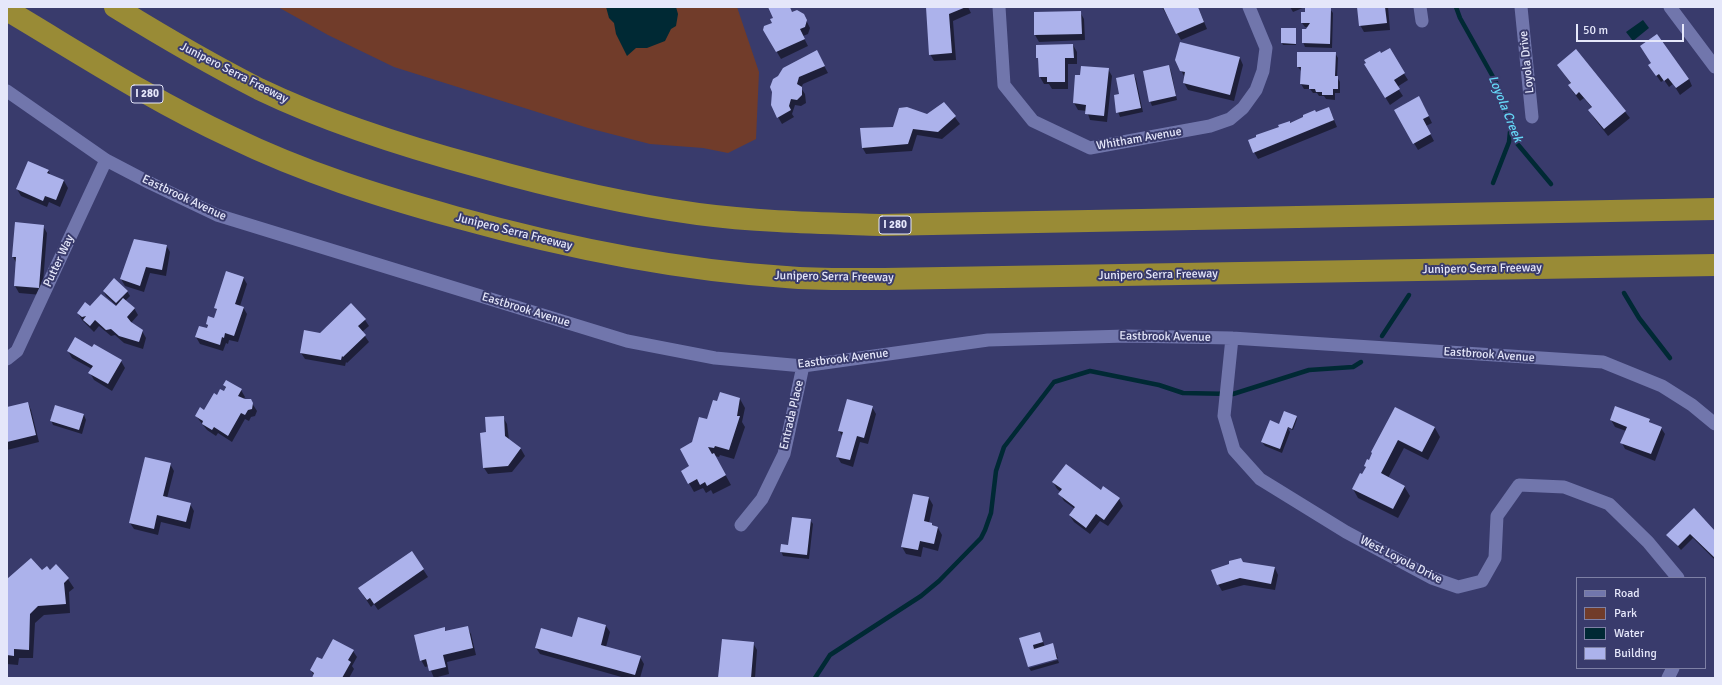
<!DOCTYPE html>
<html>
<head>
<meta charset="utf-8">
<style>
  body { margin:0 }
  #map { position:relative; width:1722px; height:685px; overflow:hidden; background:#393b6c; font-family:Signika,sans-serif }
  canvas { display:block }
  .frame { position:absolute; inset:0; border:8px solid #e5e7fa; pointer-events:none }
  .legend { position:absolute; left:1576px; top:577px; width:130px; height:92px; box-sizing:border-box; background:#393b6c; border:1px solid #7e80a5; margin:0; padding:5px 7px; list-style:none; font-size:12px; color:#e5e7fa }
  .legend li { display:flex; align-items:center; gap:8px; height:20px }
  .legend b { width:20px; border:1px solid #7e80a5 }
  .scale { position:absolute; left:1576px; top:24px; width:108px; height:18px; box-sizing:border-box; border:2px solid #e5e7fa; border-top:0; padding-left:5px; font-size:12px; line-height:14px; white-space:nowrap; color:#e5e7fa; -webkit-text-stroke:3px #393b6c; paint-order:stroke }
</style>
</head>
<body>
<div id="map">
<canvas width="1722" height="685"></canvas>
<div class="frame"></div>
<ul class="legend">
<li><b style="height:5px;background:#7176ac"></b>Road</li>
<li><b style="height:11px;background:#713c2a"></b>Park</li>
<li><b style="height:11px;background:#002934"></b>Water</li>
<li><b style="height:11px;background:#acb2eb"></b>Building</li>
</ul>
<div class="scale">50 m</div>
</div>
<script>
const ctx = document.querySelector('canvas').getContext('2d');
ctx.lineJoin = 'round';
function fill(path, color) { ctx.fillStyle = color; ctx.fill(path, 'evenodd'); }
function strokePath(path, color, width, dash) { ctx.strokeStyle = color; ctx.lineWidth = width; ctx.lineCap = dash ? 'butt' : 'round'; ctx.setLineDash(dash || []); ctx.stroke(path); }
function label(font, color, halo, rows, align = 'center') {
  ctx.font = font + ' Signika,sans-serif'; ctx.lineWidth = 4; ctx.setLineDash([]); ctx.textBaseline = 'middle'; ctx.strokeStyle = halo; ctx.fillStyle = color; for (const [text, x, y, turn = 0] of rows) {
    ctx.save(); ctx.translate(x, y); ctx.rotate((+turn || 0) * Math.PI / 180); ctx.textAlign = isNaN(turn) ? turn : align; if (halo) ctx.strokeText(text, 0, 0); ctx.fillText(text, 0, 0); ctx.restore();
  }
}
fill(new Path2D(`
  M278 7H737L759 72 756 139 728 153 703 148 650 144 588 128 394 67 328 35Z`), '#713c2a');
fill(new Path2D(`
  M606 7H676L678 14 676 26 671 29 665 41 647 48H636L627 56 616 34 614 23 609 18Z
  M1643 20 1649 28 1633 41 1626 32Z`), '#002934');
fill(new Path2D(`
  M769 7H790L792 13 803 14 810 28 808 34 803 36 808 46 781 59 764 30 773 23 774 18Z
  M927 7H968L971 13 953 21 956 60 934 61 930 54Z
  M1162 7H1198L1207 29 1181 40Z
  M1290 7H1305L1293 12Z
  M1358 7H1388L1390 30 1364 32 1360 25Z
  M1330 9 1333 13 1332 48 1305 47 1303 42 1308 27H1305L1302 23Z
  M1080 12 1084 19 1085 40 1039 42 1035 35Z
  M1295 29 1296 45H1283L1282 43Z
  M1073 45 1077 52V64H1068V89H1052L1049 84H1044L1040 77 1037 46Z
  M1641 47 1689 79 1692 86 1680 95 1673 84 1669 87 1664 80 1661 82 1654 72 1652 63Z
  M1389 50 1408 80 1397 87 1403 96 1390 105 1369 71 1381 54Z
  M1576 50 1630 118 1608 136 1594 118 1590 111 1592 108 1584 98 1580 101 1573 92 1569 85 1571 84 1558 65Z
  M1335 53 1338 58 1337 77 1340 82V93H1335V100L1326 99 1324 96H1319L1317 93H1313L1310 89H1304L1301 84V71L1298 67Z
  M820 58 828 73 803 84 801 88 805 94 806 103 801 106 795 105 792 114 794 117 782 124 778 117 773 92Z
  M1240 58 1243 65 1234 101 1188 90 1184 83 1185 78 1181 70Z
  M1169 66 1171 71 1177 100 1152 106 1150 101Z
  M1108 69 1112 76 1107 122 1090 120 1087 111 1078 110 1074 103 1076 76H1081Z
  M1134 75 1136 79 1143 112 1120 117 1115 104Z
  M944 103 960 124 942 139 917 135 912 151 866 154 862 147 894 128 928 115Z
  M1423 104 1432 123 1426 126 1434 141 1418 150 1395 111Z
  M1332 115 1337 127 1258 159 1254 152 1280 128V126L1305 118Z
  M48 170 51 176 64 181 68 188 60 207 49 202 47 207 21 196 17 189Z
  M43 226 47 233 42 295 19 293 15 286 17 264 13 257Z
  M166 245 170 252 166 276 150 273 144 292 125 286 121 279Z
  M243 277 247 284 240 306 243 307 247 314 238 342 229 340 228 344 226 343 223 351 200 344 196 337 208 329 207 324 215 319 218 312 216 308Z
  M127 291 130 296 125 301 134 308 138 315 131 323 142 331 146 338 143 349 124 343 115 335 111 336 99 326 94 332 82 320 78 313 90 307 116 308 117 306 106 296 104 292Z
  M365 320 369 326 362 332 369 342 347 363 346 362 345 366 305 359 301 353 320 334Z
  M93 348 121 361 125 368 112 391 94 380 90 373 92 369 72 358 68 351Z
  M224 385 241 390 245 397 243 400H250L257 411 255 416 251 417 249 421 245 419 232 442 218 433 216 436 207 430 196 416 205 411 217 396 225 393 226 389Z
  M740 399 745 408 742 422 745 427 734 459 720 455 719 457 715 456 731 485 713 494 711 490 706 493 703 488 694 492 682 471 691 466 692 443 718 403Z
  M28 403 31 410 39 442 7 450V408Z
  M55 406 84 415 86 420 82 434 53 425 51 420Z
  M872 407 876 414 868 444 860 442 853 467 841 463 837 456 843 437 839 431Z
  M1396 408 1435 428 1440 437 1428 460 1404 448 1388 478 1404 486 1410 496 1398 518 1358 498 1353 489 1363 476 1366 468 1365 466 1369 461Z
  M503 417 507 424 509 440 521 449 525 456 512 472 488 474 484 468 487 433Z
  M1296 417 1297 419 1293 430 1288 428 1290 432 1282 453 1265 446 1262 442 1280 425Z
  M1611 420H1649L1651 424 1661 428 1665 434 1655 461 1625 449 1622 443 1626 431 1615 427Z
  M170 464 174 471 167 498 190 504 194 511 190 529 161 522 158 535 134 529 130 523Z
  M1053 482 1101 491 1119 499 1123 506 1108 526 1100 521 1090 534 1074 522 1070 516 1075 509 1064 501 1060 494 1061 492 1057 489Z
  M929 498 933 505 929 523 938 528 942 535 938 551 923 547 921 557 906 554 902 547Z
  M810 520 813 524 809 559 783 556 781 551 789 546Z
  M1715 532V560L1693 538 1681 550 1668 535Z
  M412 552 428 577 378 610 374 604 371 607 363 595Z
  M1243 563 1275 568 1278 575 1275 590 1244 585 1222 591 1218 584Z
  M56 565 68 579 74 588 69 592 70 613 44 615 35 623 33 658H19L18 665 7 664V581L42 571H50Z
  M606 626 610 632 606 647 640 657 644 664 640 678H625L540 654 536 648 573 638Z
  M467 627 471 634 476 655 447 662 449 674 434 678 429 666 425 667 421 660 444 628 446 632Z
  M1040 633 1045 647 1052 644 1058 658 1028 666 1020 638Z
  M753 643 757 650 755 678H719Z
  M353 651 357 657 352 666 354 669 349 678H313L314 676 311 670 322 661Z
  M1058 660 1059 663 1031 671 1029 668Z`), '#0007');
strokePath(new Path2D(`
  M1456 7 1460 18 1497 84 1515 141 1551 184
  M1493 183 1509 142 1510 132
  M1624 293 1639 318 1670 358
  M1382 336 1409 295
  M815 678 830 655 921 596 939 581 981 538 985 530 991 513 996 471 1004 447 1054 382 1090 371 1159 385 1183 393 1233 394 1309 370 1353 367 1361 362`), '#002934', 4.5);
fill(new Path2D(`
  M768 7H790L792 12 797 10 804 14 807 20 805 27 800 29 805 39 776 52 763 30 764 26 772 23 770 19 773 18Z
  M926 7H966L949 14 952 53 929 55Z
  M1163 7H1198L1204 22 1176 34Z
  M1357 7H1385L1387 23 1359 26Z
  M1305 8H1331L1330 44 1302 43V29H1306L1310 23H1301V12H1305Z
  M1081 11 1082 34 1034 35V12Z
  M1281 28H1296V44L1281 43Z
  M1657 34 1689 79 1676 88 1668 78 1664 81 1659 74 1656 76 1648 65 1651 63 1640 46Z
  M1180 42 1240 57 1230 95 1183 83 1185 72 1180 71 1175 60Z
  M1073 44 1074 58H1065V82H1047V77H1039L1038 58H1036V45Z
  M1390 48 1405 73 1394 80 1400 89 1385 98 1364 64 1366 63 1364 60 1380 51 1381 53Z
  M1576 49 1626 111 1604 129 1588 110 1592 107 1579 92 1576 95 1568 85 1571 83 1557 65Z
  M817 50 825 66 799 77 797 84 802 87V95L797 100 791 99 789 106 791 110 777 118 771 105 772 92 770 87 773 79 778 76 783 68Z
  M1297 52H1336L1335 76H1338V89H1333V95H1322V92H1316L1315 89H1309V85L1300 84 1301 67H1297Z
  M1169 65 1176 96 1149 102 1143 71Z
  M1081 66 1109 68 1104 116 1085 114 1086 105 1073 103 1075 75H1080Z
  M1134 74 1141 108 1116 113 1114 95 1119 94 1116 78Z
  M1419 96 1429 116 1423 119 1431 134 1413 144 1394 110Z
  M944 102 956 116 938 132 913 129 908 144 862 148 860 128 893 127 899 108 907 107 927 114Z
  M1329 107 1334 120 1253 153 1248 140 1256 137V135L1279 127 1278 125 1290 121V123L1303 117V115L1315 110 1316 112Z
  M28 161 49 170 47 173 64 180 56 200 45 196 43 201 16 189Z
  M15 222 44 225 39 288 14 286 16 257H12Z
  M134 239 167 245 162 270 146 267 140 286 120 279Z
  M226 271 244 277 235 304 244 307 234 336 225 333 224 338 222 337 220 345 195 337 199 326 207 328 208 325 206 324 208 316 214 318 217 309 214 308Z
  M114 278 128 291 116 303 103 291Z
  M101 294 116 306 123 298 135 308 127 317 131 322 143 330 139 342 119 336 111 329 106 330 95 320 90 326 83 320 86 316 82 317 77 313 85 302 90 306Z
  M351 303 366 319 358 326 366 335 343 357 342 356 341 360 300 353 304 330 320 333Z
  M75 337 92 347 94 344 122 360 108 384 88 373 93 366 67 351Z
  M226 380 242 389 238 396 245 399H251L253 403 252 409 248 410 245 415 241 413 228 436 214 427 212 430 202 424 203 421 195 416 200 407 204 410 214 393 217 395 220 389 224 391 226 387 223 385Z
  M720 392 740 398 737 416H740L729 450 715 446 714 448 708 447 712 454 714 453 726 475 707 486 705 482 700 485 697 479 688 484 681 471 689 466 680 449 692 442 699 417 707 419 713 400 717 401Z
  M847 399 873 406 864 438 857 436 850 460 836 457 843 432 838 431Z
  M28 402 36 435 7 442V407Z
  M55 405 84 414 79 430 50 421Z
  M1615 406 1650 419 1649 422 1662 427 1651 454 1620 443 1627 427 1610 420Z
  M1395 407 1435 427 1422 452 1398 440 1381 473 1405 486 1393 509 1352 489 1360 473 1362 474 1366 467 1364 466 1367 459 1369 460 1372 453 1371 452Z
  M1284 411 1297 416 1292 429 1288 427 1280 449 1261 442 1270 420 1279 424Z
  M504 416 505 436 521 448 508 466 483 468 480 433 486 432 485 417Z
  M145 457 171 463 163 496 191 503 186 522 157 515 154 529 129 523Z
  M1066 464 1101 490 1103 486 1120 498 1104 520 1096 514 1086 528 1069 515 1075 507 1058 494 1062 489 1052 482Z
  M913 494 929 497 924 521 932 523V525L938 527 934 544 920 541 918 550 901 547Z
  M1694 508 1715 531V558L1690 534 1678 546 1666 535Z
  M792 517 811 519 807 555 780 552 781 544 788 545Z
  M412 551 424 569 374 604 370 598 367 600 358 588Z
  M31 558 42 570 47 566 50 570 56 564 69 578 64 583 66 604 38 606 30 614 29 650 14 649V656L7 655V579Z
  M1241 558 1243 562 1275 567 1271 584 1240 578 1217 585 1211 570 1229 564V561Z
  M578 617 606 625 601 645 641 656 635 675 535 648 541 628 572 637Z
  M468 626 473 648 443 655 446 667 429 671 426 659 420 661 414 635 445 627V631Z
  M1040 632 1043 642 1033 645 1034 649 1053 643 1057 659 1028 667 1019 638Z
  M333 639 354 650 348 660 351 662 342 678 339 677 338 678H312L314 673 310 670 317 657 322 659Z
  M722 639 754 642 751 678H718Z`), '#acb2eb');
strokePath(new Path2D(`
  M999 7 1004 85 1033 121 1090 148 1210 126 1230 119 1243 108 1256 90 1263 71 1266 48 1249 7
  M1420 7 1422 21
  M1521 7 1532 117
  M1670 7 1715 67
  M7 91 106 160 150 183 217 215 627 341 715 358 803 366 988 340 1126 336 1232 338 1603 362 1662 386 1692 405 1715 424
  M1232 338 1224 416 1234 450 1260 479 1346 532 1432 578 1458 587 1482 581 1495 558 1497 516 1519 485 1564 487 1609 504 1648 542 1678 578
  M7 359 17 351 106 160
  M741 525 762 499 784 454 803 366
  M1668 678 1673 668`), '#7176ac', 13);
strokePath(new Path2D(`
  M115 7C162 36 210 64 259 89 330 123 406 147 481 167 552 187 625 204 698 214 759 222 820 223 880 225L1715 209
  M7 10C81 54 153 101 231 137 303 172 379 196 455 217 563 247 674 270 786 277 819 280 852 279 884 279L1715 265`), '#998b36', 22);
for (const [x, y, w] of [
  [147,94,32],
  [895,225,32]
]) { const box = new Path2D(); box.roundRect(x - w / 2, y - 9, w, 18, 3); ctx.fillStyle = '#393b6c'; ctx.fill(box); strokePath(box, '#e5e7fa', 1); }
label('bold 11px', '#e5e7fa', null, [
  ["I 280",147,94],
  ["I 280",895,225]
]);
label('12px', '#e5e7fa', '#393b6c', [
  ["Loyola Drive",1527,62,-96],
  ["Junipero Serra Freeway",234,73,27],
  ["Whitham Avenue",1139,139,-10],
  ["Eastbrook Avenue",184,198,25],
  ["Junipero Serra Freeway",514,232,14],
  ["Putter Way",59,261,-65],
  ["Junipero Serra Freeway",1482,269,-1],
  ["Junipero Serra Freeway",1158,275,-1],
  ["Junipero Serra Freeway",834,277,1],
  ["Eastbrook Avenue",526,310,17],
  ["Eastbrook Avenue",1165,337,1],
  ["Eastbrook Avenue",1489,355,4],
  ["Eastbrook Avenue",843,359,-7],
  ["Entrada Place",792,415,-77],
  ["West Loyola Drive",1401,560,27]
]);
label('italic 13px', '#64d5f5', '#393b6c', [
  ["Loyola Creek",1505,109,68]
]);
</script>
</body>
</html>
